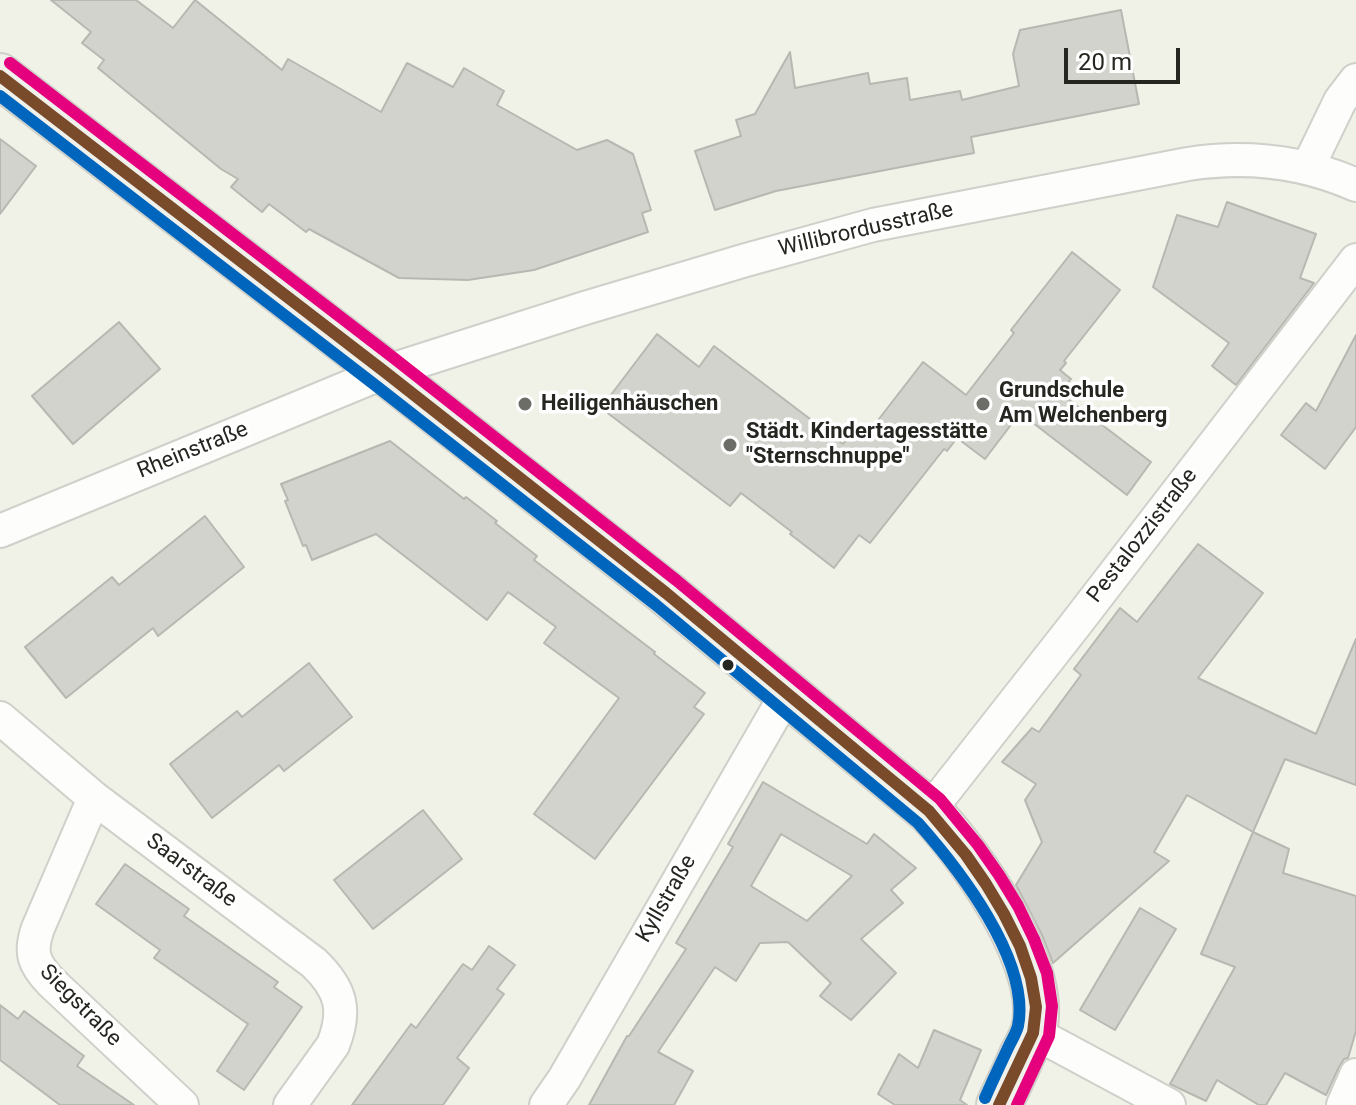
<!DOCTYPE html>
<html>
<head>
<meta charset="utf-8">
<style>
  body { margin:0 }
  #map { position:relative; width:1356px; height:1105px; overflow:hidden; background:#f0f2e8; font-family:Roboto,sans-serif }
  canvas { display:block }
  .scale { position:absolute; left:1064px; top:48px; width:116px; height:36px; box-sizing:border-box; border:4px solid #252620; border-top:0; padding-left:10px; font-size:24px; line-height:28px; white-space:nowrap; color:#252620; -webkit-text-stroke:6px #fff; paint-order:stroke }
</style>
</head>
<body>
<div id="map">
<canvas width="1356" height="1105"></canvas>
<div class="scale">20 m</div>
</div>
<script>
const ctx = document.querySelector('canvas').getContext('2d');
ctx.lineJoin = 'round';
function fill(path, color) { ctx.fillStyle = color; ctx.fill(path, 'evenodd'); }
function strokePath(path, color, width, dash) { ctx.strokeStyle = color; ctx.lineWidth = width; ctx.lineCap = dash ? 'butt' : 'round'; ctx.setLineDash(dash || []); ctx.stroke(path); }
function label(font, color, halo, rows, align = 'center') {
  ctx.font = font + ' Roboto,sans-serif'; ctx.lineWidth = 7; ctx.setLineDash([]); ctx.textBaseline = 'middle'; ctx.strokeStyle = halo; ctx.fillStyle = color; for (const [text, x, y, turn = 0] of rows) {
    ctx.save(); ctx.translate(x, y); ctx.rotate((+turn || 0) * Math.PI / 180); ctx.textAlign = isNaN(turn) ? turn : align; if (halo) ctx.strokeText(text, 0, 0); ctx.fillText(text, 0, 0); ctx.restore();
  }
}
const building = new Path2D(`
  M51 0H136L173 28 195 0 282 70 288 59 381 112 407 63 453 87 464 68 504 91 497 105 577 150 607 140 633 154 651 210 642 213 648 232 534 270 468 280 399 278 309 229 306 232 269 204 262 212 231 187 238 179 221 169 98 68 104 60 82 43 91 32Z
  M1121 10 1139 104 971 137 974 153 776 191 715 210 695 151 741 136 736 120 755 114 790 52 795 88 868 73 870 84 907 78 910 100 960 91 962 100 1019 86 1013 54 1020 30Z
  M0 139 36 166 0 214Z
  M1227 202 1316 234 1300 278 1314 283 1236 385 1212 366 1229 343 1153 287 1177 215 1218 227Z
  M1072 252 1120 290 1064 361 1066 363 1060 370 1071 379 1060 393 1151 462 1127 495 1020 413 985 459 957 438 947 451 944 449 870 543 859 535 834 568 790 534 792 532 741 493 730 506 601 408 657 334 699 367 714 346 843 444 855 429 865 437 923 362 966 395 1014 333 1011 330Z
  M119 322 160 369 73 444 32 396Z
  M1356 335V427L1325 469 1281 435 1306 403 1316 411Z
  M390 441 464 499 466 497 497 521 495 523 537 556 534 560 655 652 654 654 705 693 694 707 704 714 595 859 534 814 619 698 544 643 556 627 508 592 487 620 376 534 312 560 306 545 303 546 285 501 288 500 281 484Z
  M205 516 244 567 158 636 153 628 66 698 25 647 112 577 119 585Z
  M1198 544 1263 593 1198 678 1316 734 1356 639V785L1285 759 1253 832 1187 795 1154 852 1169 861 1053 963 1042 935 1016 885 1042 842 1025 800 1036 784 1002 762 1032 728 1039 732 1081 675 1074 669 1120 608 1137 622Z
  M309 663 352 717 284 771 279 765 212 818 170 764 237 711 242 717Z
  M763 782 867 844 874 834 916 868 891 890 903 903 861 939 896 973 851 1020 820 996 831 983 788 942 760 943 736 981 715 967 658 1052 693 1071 674 1105H589L627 1036H629L686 949 676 943 733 847 728 844ZM781 834 852 876 807 921 751 886Z
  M423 810 462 859 373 929 334 880Z
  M1253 832 1289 849 1283 873 1356 896V1031L1348 1058 1344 1059 1339 1067 1326 1095 1285 1073 1266 1105H1259L1217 1080 1206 1101 1170 1084 1235 967 1201 954Z
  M125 864 189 909 184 916 278 982 274 987 302 1007 244 1090 217 1071 248 1024 154 958 160 950 96 904Z
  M1140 908 1176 929 1115 1030 1080 1010Z
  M489 946 515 965 497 989 504 994 457 1058 469 1068 443 1105H352L411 1024 416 1028 463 964 472 970Z
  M0 1005 18 1019 24 1011 84 1056 77 1066 134 1105H60L0 1060Z
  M934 1030 981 1050 960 1100 967 1105H895L878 1094 899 1054 918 1068Z`);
fill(building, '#d2d3cc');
strokePath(building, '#b7b8b1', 2);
const street = new Path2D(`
  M1308 167 1340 101 1356 80
  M0 531 385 372 585 308 746 260 873 225 1188 164C1247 155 1302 161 1356 185
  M0 718 94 798 314 963C341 989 347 1010 333 1045L290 1105
  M94 798 38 928C29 953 34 964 51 982L182 1105
  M929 811 1075 625 1356 260
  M1033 1032 1169 1105
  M546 1105 564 1079 787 693
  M1343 1105 1356 1075`);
const secondary = new Path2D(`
  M0 76 385 372 666 593 929 811C971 855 1053 969 1033 1033 1030 1040 1026 1048 1022 1055 1015 1072 1007 1088 999 1105`);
strokePath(street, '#ced0c9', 36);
strokePath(secondary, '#ced0c9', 48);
strokePath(street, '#fdfdfc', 32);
strokePath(secondary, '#f1f1ec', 44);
strokePath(new Path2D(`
  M0 76 385 372 666 593 929 811 966 855 986 884 1004 914 1020 946 1031 978 1036 1007 1033 1033 999 1105`), '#7a4b2a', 12);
strokePath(new Path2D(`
  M0 96 375 385 656 605 918 823C958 868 1031 961 1018 1026 1016 1034 1011 1041 1008 1048 1000 1065 992 1082 985 1098`), '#0065bd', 12);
strokePath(new Path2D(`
  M10 63 395 359 676 580 940 799 978 845 999 875 1018 906 1034 939 1047 973 1052 1006 1049 1036 1017 1105`), '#e5007d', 12);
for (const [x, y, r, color] of [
  [525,404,8,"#6c6d66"],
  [983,404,8,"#6c6d66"],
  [730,445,8,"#6c6d66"],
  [728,665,7,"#252620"]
]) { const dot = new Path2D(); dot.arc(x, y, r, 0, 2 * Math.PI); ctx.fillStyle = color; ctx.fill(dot); strokePath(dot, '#fff', 3); }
label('22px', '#252620', '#fff', [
  ["Willibrordusstraße",866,230,-13],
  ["Rheinstraße",193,451,-22],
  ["Pestalozzistraße",1143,536,-52],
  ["Saarstraße",191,871,37],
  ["Kyllstraße",667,899,-60],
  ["Siegstraße",80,1006,45]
]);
label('bold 22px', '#252620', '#fff', [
  ["Grundschule",999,391],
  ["Am Welchenberg",999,416],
  ["Heiligenhäuschen",541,404],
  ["Städt. Kindertagesstätte",746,432],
  ["\"Sternschnuppe\"",746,457]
], 'left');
</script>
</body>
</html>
